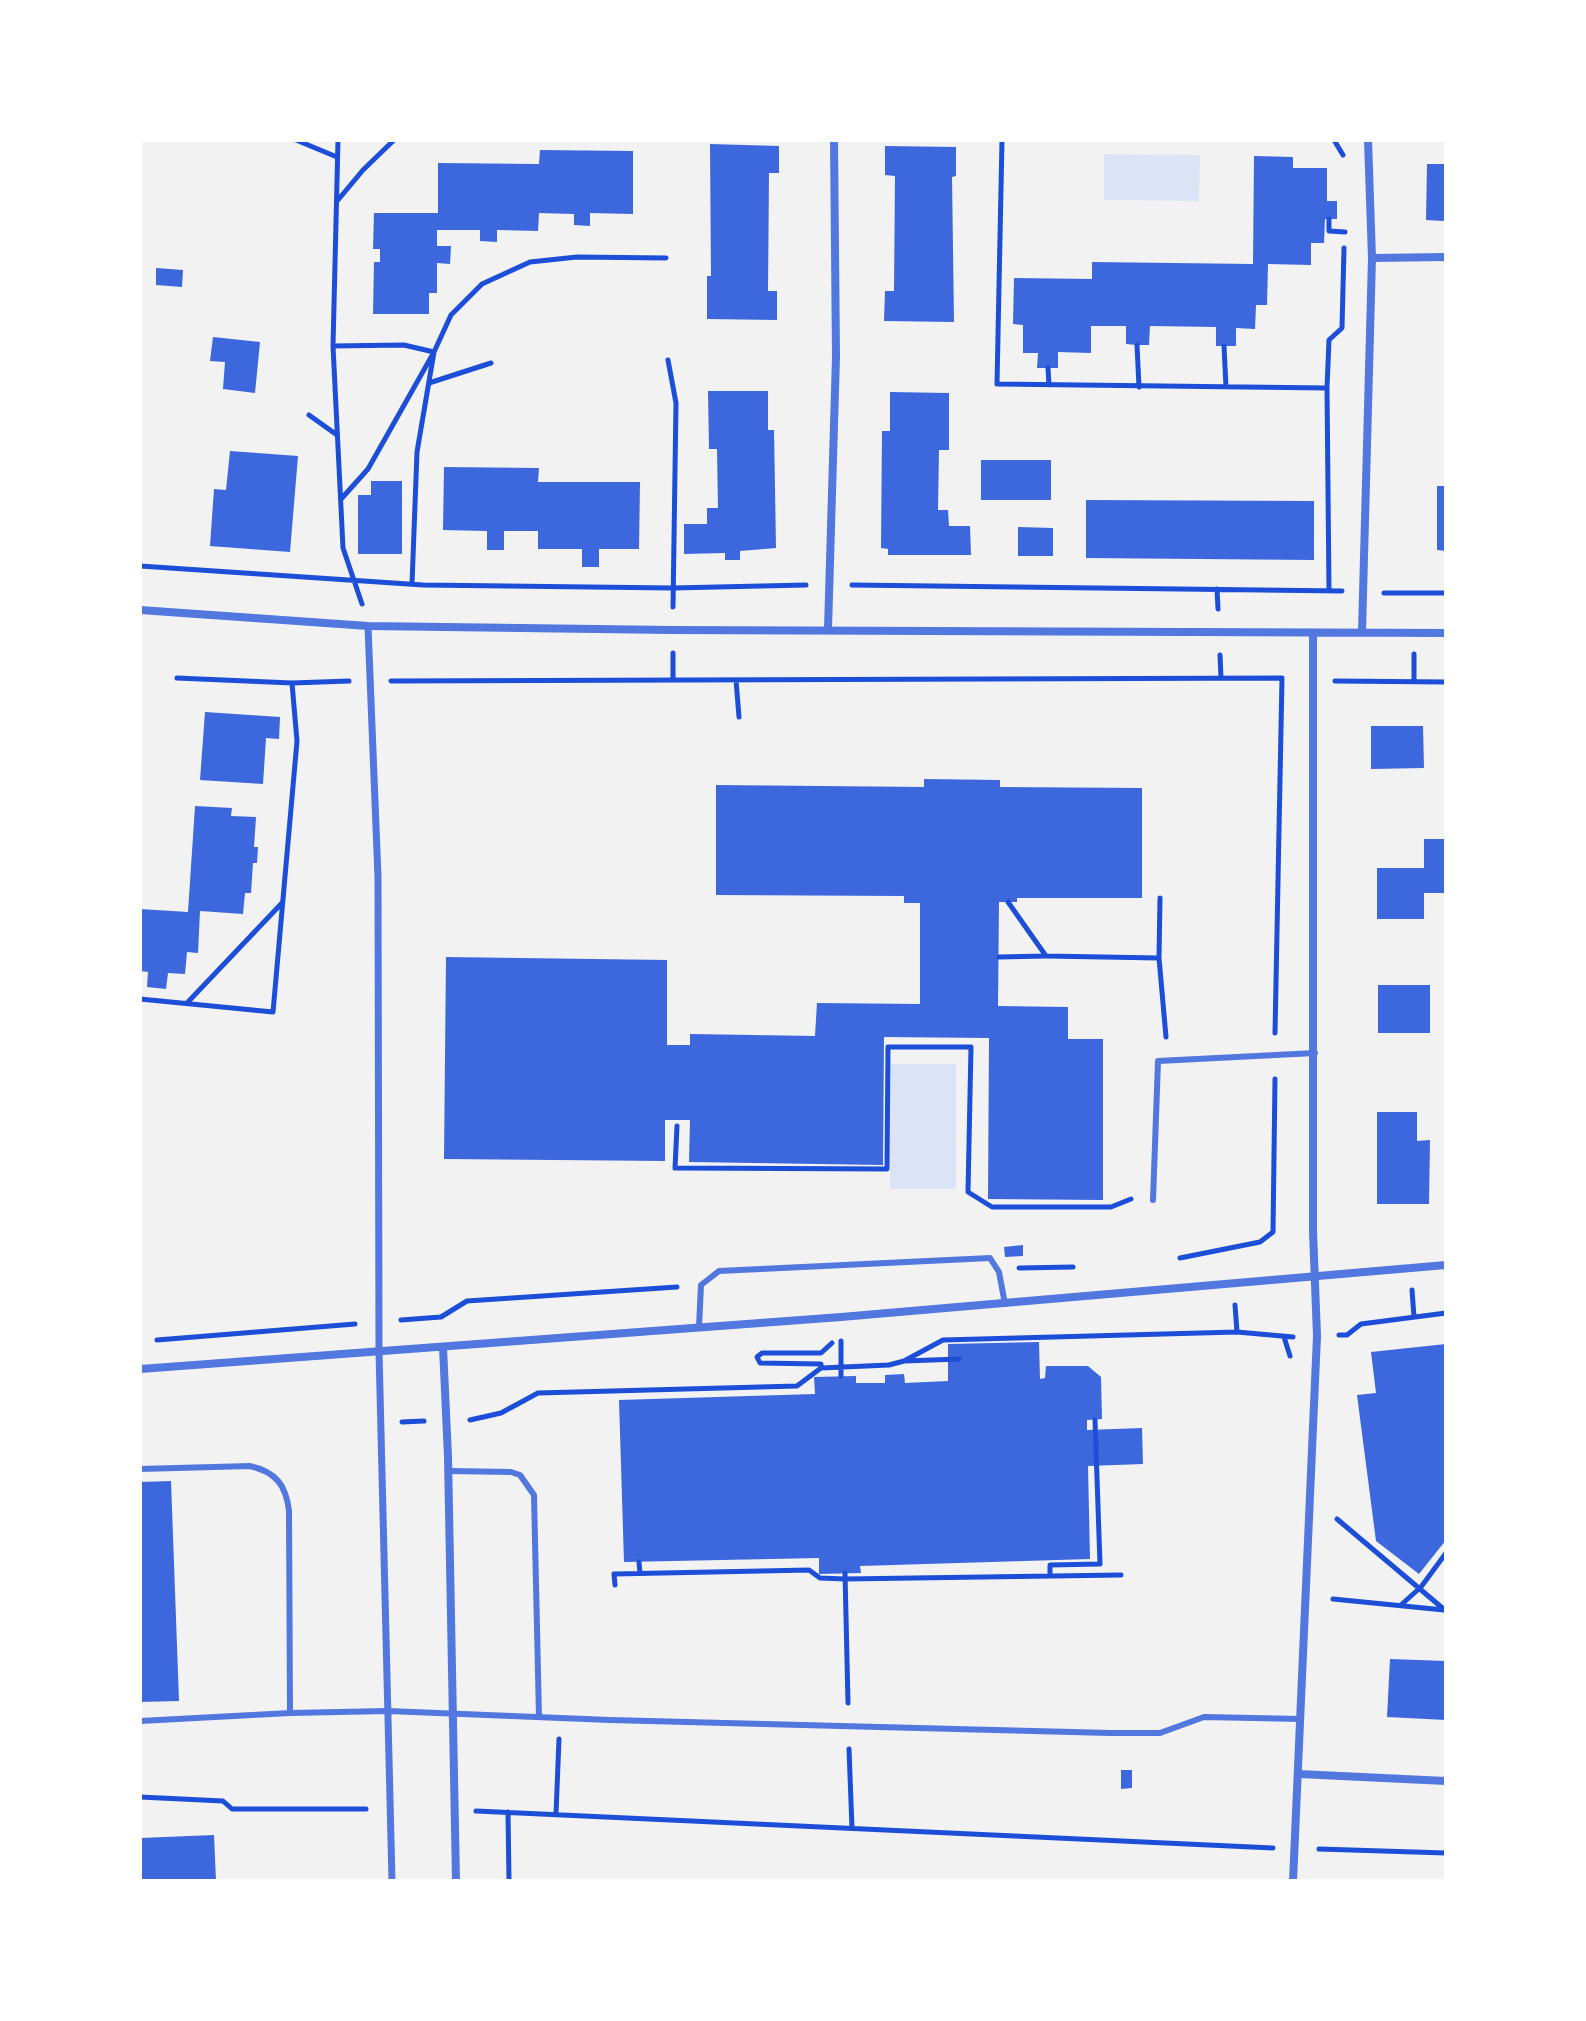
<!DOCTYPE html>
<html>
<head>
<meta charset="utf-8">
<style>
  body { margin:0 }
  #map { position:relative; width:1586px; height:2021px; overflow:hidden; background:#f2f2f2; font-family:"Fira Sans",sans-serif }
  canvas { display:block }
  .frame { position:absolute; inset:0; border:142px solid #fff; pointer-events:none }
</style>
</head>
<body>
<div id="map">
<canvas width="1586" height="2021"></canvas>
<div class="frame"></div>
</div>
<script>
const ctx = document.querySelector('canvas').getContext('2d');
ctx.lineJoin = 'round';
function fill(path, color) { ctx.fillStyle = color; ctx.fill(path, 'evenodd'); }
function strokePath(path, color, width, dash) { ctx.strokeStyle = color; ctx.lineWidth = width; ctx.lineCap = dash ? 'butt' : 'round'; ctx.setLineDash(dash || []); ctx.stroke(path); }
fill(new Path2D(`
  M1104 154 1200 155 1199 201 1104 200Z
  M890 1064H956V1189H890Z`), '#dbe4f7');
fill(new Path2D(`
  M710 144 779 146V173H769L768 291H777V320L707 319V276H711Z
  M885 146 956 147V176L952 177 954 322 884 321 885 291H894L895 176 885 175Z
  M540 150 633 151V214L590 213V226L574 225V214L539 213 538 231 497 230V242L480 241V230H437V246H451L450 264 437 263V293H429V314H373L374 262H380V249H373L374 213H438V163L539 164Z
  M1254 156 1293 157V168H1327V201H1337V219H1325L1324 243H1311V265L1268 264 1267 305H1256L1255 329 1236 328V346H1216V327L1150 326 1149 345H1137L1126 344V326H1091V353L1058 352V368H1037L1038 353H1023V325L1013 324 1014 278 1092 279V262L1253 264Z
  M1427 164H1446V219L1443 221 1426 220Z
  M156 268 183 270 182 287 156 285Z
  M213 337 260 342 255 393 223 389 225 362 210 361Z
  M708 391H768V430H774L776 548 740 551V560H725V553L684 554V524H707V508H718L717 449H709Z
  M890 392 949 393V450H939L938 510H948L949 526H970L971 555H888V549L881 548 882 431H890Z
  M230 451 298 456 290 552 210 546 214 489 226 490Z
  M981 460H1051V500H981Z
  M444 467 539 468 538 482H640L639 549H599V567H582V549H538V531H504V550H487V531L443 530Z
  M371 481H402V554H358V495H371Z
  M1437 486H1446V551L1437 550Z
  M1086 500 1314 501V560L1086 558Z
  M1018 527 1053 528V556H1018Z
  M205 712 280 717 279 739 266 738 263 784 200 780Z
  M1371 726H1423L1424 768 1371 769Z
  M924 779 1000 780V787L1142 788V898H1017V902H999L998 1006 1068 1007V1039H1103V1200L988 1199 989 1038 884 1037 883 1165 689 1162 690 1120H665V1161L444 1159 446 957 667 960V1045H690V1034L815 1036 817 1003 920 1004V903H904V896L716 895V785L924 787Z
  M195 806 232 808 231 816 256 817 254 847H258L257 863H253L251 893H245L243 914 200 911 198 953 187 952 185 974 168 973 166 989 147 987 148 972 140 971V909L188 912Z
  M1424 839H1446V893H1424V919H1377V868H1424Z
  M1378 985H1430V1033H1378Z
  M1377 1112H1417V1141L1430 1140 1429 1204H1377Z
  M1023 1245V1256L1005 1257 1004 1247Z
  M1039 1342 1040 1379 1045 1378 1046 1366H1088L1101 1377 1102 1419 1087 1420V1430L1142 1428 1143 1464 1088 1466 1090 1559 860 1566 861 1573 819 1574V1558L624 1562 619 1400 815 1394 814 1377 856 1376V1383H885V1375L904 1374 905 1383 948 1381V1344Z
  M1446 1344V1540L1419 1574 1376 1541 1357 1395 1376 1393 1371 1352Z
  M171 1481 179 1701 140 1702V1482Z
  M1390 1659 1446 1661V1720L1387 1717Z
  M1121 1770H1132V1788L1121 1789Z
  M214 1835 216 1881H140V1838Z`), '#3d67dc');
strokePath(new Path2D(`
  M296 140 337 157
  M338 140 333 346 343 548 362 604
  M1002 140 997 384 1327 388 1329 340 1342 328 1344 248
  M1334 140 1343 155
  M338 200 363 170 394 140
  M1329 219V231L1345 232
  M1137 345 1139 387
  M333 346 404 345 434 352 368 469 342 498
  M1224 346 1226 387
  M668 360 676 403 673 607
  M1048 368 1049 385
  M429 383 491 363
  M1327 388 1329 591
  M309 415 337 435
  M140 566 423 585 673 588 806 585
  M412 584 417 452 434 352 451 315 482 284 530 262 577 257 666 258
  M852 585 1342 591
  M1217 589 1218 609
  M1384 593H1446
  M673 653V680
  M1220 655 1221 678
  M177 678 292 683 349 681
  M736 680 739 717
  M391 681 1282 678 1275 1033
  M1335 681 1446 682
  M1414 681V654
  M1160 898 1159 958 1166 1037
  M1008 902 1046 956 1159 958
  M999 957 1045 956
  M140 999 273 1012 297 741 292 683
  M187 1003 282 903
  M677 1126 675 1168 887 1169 888 1047H971L968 1192 992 1207H1111L1131 1199
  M1180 1258 1260 1242 1273 1232 1275 1079
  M1019 1268 1073 1267
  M1412 1290 1414 1317
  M1235 1305 1237 1332
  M401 1320 441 1317 467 1301 677 1287
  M1339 1335H1347L1361 1324 1446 1313
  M1284 1337 1290 1356
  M157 1340 355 1324
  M905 1361 959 1359
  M821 1368V1364L760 1363 757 1357 762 1353H821L832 1343
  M841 1376V1341
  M470 1420 501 1413 538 1393 797 1386 821 1368 889 1365 904 1361 943 1340 1237 1332 1293 1337
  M402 1422 424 1421
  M1337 1519 1446 1611
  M639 1562 640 1573
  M845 1573 848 1703
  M1050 1575V1565L1100 1564 1095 1420
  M615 1585 614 1574 809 1570 820 1578 845 1579 1121 1575
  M1333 1599 1444 1610
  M1402 1604 1421 1587 1446 1553
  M849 1749 852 1828
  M140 1797 223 1801 232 1809H366
  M476 1811 1273 1848
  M508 1812 509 1881
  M556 1814 559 1739
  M1319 1849 1446 1853`), '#1d4ed8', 5);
strokePath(new Path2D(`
  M1153 1200 1158 1061 1315 1053
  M699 1327 701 1285 719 1271 990 1258 999 1272 1005 1304
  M140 1469 250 1466C276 1472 286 1485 289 1511L290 1713 388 1711 610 1720 1110 1733H1160L1204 1717 1301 1719
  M448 1471 511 1472 520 1475 534 1495 539 1717
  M140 1721 290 1713`), '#5277de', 6);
strokePath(new Path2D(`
  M368 626 378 877 379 1351 392 1881`), '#5277de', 7);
strokePath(new Path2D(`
  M1372 258 1446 257
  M140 610 368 626 672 630 1446 633
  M828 629 836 357 834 140
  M1362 632 1372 258 1368 140
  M443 1347 448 1457 456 1881
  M140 1369 841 1317 1446 1265
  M1299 1774 1446 1781
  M1293 1881 1317 1336 1313 1231V633`), '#5277de', 8);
</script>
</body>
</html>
